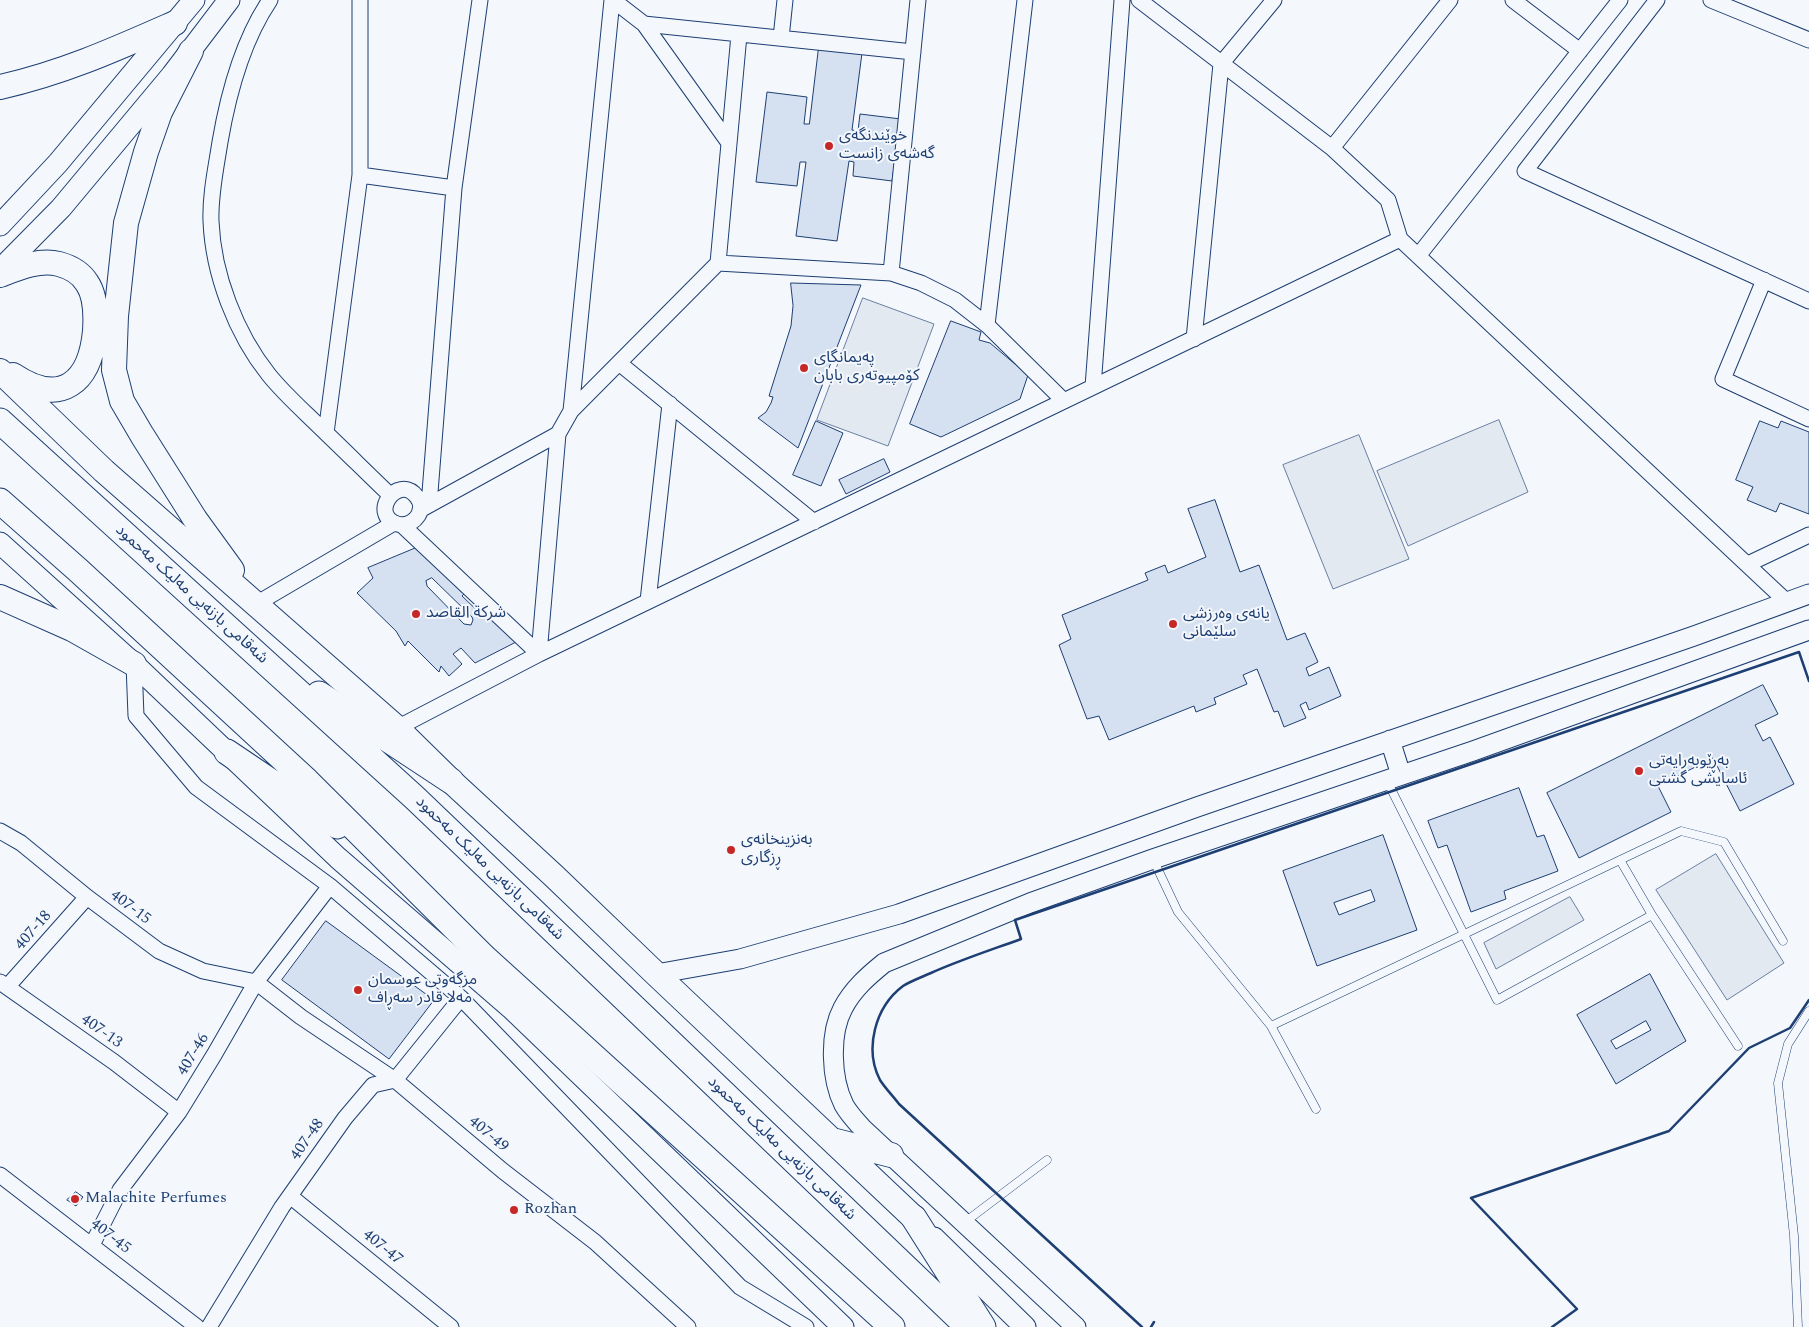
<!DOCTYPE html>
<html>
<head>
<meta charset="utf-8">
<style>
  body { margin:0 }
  canvas { display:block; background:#f4f7fb }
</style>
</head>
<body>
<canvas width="1809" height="1327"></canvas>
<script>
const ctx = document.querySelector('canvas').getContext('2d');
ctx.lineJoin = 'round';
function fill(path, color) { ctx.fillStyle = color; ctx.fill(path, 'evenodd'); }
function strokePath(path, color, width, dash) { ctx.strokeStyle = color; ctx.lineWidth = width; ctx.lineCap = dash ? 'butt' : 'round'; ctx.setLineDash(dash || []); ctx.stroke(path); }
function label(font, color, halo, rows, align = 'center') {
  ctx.font = font + ' Spectral,"Noto Sans Arabic",serif'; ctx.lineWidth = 4; ctx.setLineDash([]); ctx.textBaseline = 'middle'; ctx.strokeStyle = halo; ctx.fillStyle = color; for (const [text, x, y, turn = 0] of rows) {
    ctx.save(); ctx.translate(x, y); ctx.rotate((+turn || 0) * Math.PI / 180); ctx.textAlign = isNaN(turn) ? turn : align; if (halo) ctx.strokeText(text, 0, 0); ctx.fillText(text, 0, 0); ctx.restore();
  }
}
const green = new Path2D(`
  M863 298 934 324 888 446 817 420Z
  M1499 420 1528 492 1408 546 1377 471Z
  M1359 435 1409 559 1333 589 1283 465Z
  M1716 854 1784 963 1727 1000 1656 890Z
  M1570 897 1584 920 1496 969 1484 943Z`);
fill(green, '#e3e9f0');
strokePath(green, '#687fa3', 1);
const building = new Path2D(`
  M819 47 862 53 852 130 858 131 860 114 901 119 892 181 853 176 854 162 849 161 837 241 796 236 806 162H800L797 186 756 182 767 92 807 97 804 124H809Z
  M791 283 861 285 798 448 758 418 766 412 771 403 773 397 769 396 791 326 793 306Z
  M951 321 981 332 979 340 990 343 1028 375 1020 399 941 437 910 424Z
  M816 421 843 433 821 486 793 475Z
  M1760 421 1778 428 1781 421 1809 432V514L1780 503 1776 512 1747 500 1753 487 1736 480Z
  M884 459 890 472 846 494 839 480Z
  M1215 500 1240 572 1259 565 1287 640 1305 633 1318 662 1306 668 1309 676 1329 667 1341 696 1309 710 1306 702 1300 705 1306 718 1284 727 1278 711 1274 712 1257 669 1243 675 1247 684 1214 698 1216 704 1196 712 1194 706 1109 740 1099 716 1087 719 1059 645 1071 639 1062 615 1148 580 1145 573 1165 565 1168 573 1206 557 1188 509Z
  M416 548 464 594 462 596 483 616 488 611 518 641 475 663 461 648 453 654 462 664 449 676 441 666 439 672 408 641 405 646 396 631 357 593 373 578 368 568ZM432 578 472 617 473 620 471 625 464 624 427 586 426 581Z
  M1763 685 1778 714 1755 725 1763 741 1770 737 1794 784 1740 811 1713 758 1658 786 1671 812 1579 858 1547 793Z
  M1519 788 1537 837 1544 835 1558 871 1504 891 1506 899 1471 912 1447 845 1438 848 1428 821Z
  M1383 835 1417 930 1317 966 1283 871ZM1371 890 1375 901 1339 915 1334 903Z
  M326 921 434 1000 389 1059 282 980Z
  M1650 974 1686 1041 1616 1084 1577 1015ZM1646 1021 1651 1030 1616 1049 1611 1041Z
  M76 1192 83 1197 76 1206 67 1200Z`);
fill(building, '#d5e0f0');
strokePath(building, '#1d3f73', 1);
const service = new Path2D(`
  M1387 781 1497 1000 1652 915
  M1153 859 1178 912 1271 1026 1316 1109
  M1620 860 1652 915 1738 1046
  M1271 1026 1681 831 1724 842 1783 941
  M965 1222 1047 1160
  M1798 1327 1794 1236 1778 1083 1788 1044 1809 1011`);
const minor = new Path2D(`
  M270 0C243 40 228 95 220 142 216 168 210 195 211 221 213 274 236 334 269 375 286 396 306 413 325 432 347 453 368 474 390 495
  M613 0 644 24 729 143
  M1139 0 1332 148 1388 200 1400 239 1787 602
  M1513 0 1580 51
  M1657 0 1525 171 1809 301
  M1711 0 1809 40
  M644 24 913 52
  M781 38 785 0
  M1332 148 1450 0
  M360 175 454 188
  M1418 256 1620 0
  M718 263 891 273 921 283 955 300 987 325 1064 401
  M891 273 918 0
  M1764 280 1723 379 1809 419
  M987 325 1025 0
  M1194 339 1221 64 1274 0
  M619 363 814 522
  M1093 387 1122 0
  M571 411 612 0
  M326 433 360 175V0
  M429 505 454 188 480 0
  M420 510 558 434 571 411 718 263 739 35
  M402 525C415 524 427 510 417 497 397 471 365 519 402 525L539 654
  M1748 564 1809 535
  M648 601 670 404
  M256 604 394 523
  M539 654 558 434
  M134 664 136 716 196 787 330 886 461 998 740 1287 806 1327
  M397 728 539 654 1400 239
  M0 831 21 843 87 897 159 951 203 971 256 982 301 1017 395 1080 503 1171 595 1242 688 1327
  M0 982 114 1062 179 1112
  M7 987 87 897
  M0 1175 197 1327
  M290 1196 451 1327
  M92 1245 120 1190 179 1112 214 1055 256 982 330 886
  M209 1327 282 1207 345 1118 373 1085 395 1080 461 998`);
const tertiary = new Path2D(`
  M1390 740 1401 775
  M656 974 740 959 899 914 1197 807 1694 636 1809 594
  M1076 1327 863 1129C856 1121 849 1114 844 1105 831 1079 829 1034 843 1008 853 989 868 976 884 963L1030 903 1153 859 1473 751 1809 630`);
const secondary = new Path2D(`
  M0 225 58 163 194 0
  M0 270 61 208 172 75 229 0
  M0 543 134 664 338 858 511 1008 843 1327
  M934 1238 1025 1327`);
const primary = new Path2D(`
  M191 51 160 112 146 152 126 223 116 316 114 370 122 401 142 435 195 519 232 570
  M0 87C63 73 116 49 175 23
  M0 275C18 268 39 259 59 264 70 267 81 273 87 283 96 296 96 316 95 331 90 383 61 407 13 375
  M0 371 104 471 397 728 451 781 554 876 656 974 914 1218
  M0 597 72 629 134 664
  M832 1140 891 1155`);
const trunk = new Path2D(`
  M0 421 415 798 968 1327
  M0 501 78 570 307 781 485 958 892 1327
  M319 694 451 781
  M227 752 337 826
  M914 1218 983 1327`);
strokePath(service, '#1d3f73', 9);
strokePath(minor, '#1d3f73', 17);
strokePath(tertiary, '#1d3f73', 21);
strokePath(secondary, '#1d3f73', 23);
strokePath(primary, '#1d3f73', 26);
strokePath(trunk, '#1d3f73', 27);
strokePath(service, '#f4f7fb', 8);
strokePath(minor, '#f4f7fb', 15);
strokePath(tertiary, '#f4f7fb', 19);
strokePath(secondary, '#f4f7fb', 21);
strokePath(primary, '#f4f7fb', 24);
strokePath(trunk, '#f4f7fb', 25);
strokePath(new Path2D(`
  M1142 1327 899 1104C893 1096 885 1088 880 1080 864 1049 875 1007 903 986 911 981 922 977 931 973 960 960 991 950 1021 939L1015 920 1799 652 1809 681
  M1151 1327 1154 1322
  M1552 1327 1577 1309 1471 1198 1669 1131 1749 1048 1790 1028 1809 1000`), '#1d3f73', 2.5);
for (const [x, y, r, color] of [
  [829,146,5,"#c62828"],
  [804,368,5,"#c62828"],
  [416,614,5,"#c62828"],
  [1173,624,5,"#c62828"],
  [1639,771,5,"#c62828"],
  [731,850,5,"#c62828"],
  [358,990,5,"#c62828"],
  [75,1199,5,"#c62828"],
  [514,1210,5,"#c62828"]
]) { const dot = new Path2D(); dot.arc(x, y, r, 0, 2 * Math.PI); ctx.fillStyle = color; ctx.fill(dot); strokePath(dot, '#f4f7fb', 2); }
label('16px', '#1d3f73', '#f4f7fb', [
  ["خوێندنگەی",839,137],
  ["گەشەی زانست",839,155],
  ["پەیمانگای",814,359],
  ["کۆمپیوتەری بابان",814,377],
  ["شركة القاصد",426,614],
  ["یانەی وەرزشی",1183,615],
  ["سلێمانی",1183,633],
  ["بەڕێوبەرایەتی",1649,762],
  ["ئاسایشی گشتی",1649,780],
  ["بەنزینخانەی",741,841],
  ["ڕزگاری",741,859],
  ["مزگەوتی عوسمان",368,981],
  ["مەلا قادر سەڕاف",368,999],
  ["Malachite Perfumes",85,1199],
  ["Rozhan",524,1210]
], 'left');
label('16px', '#1d3f73', '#f4f7fb', [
  ["شەقامی بازنەیی مەلیک مەحمود",191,595,42],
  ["شەقامی بازنەیی مەلیک مەحمود",489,869,44],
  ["407-15",130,908,37],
  ["407-18",34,931,-49],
  ["407-13",101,1032,35],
  ["407-46",194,1055,-59],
  ["407-49",488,1135,40],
  ["407-48",308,1140,-55],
  ["شەقامی بازنەیی مەلیک مەحمود",781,1149,44],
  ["407-45",110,1237,38],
  ["407-47",382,1248,39]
]);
</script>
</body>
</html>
